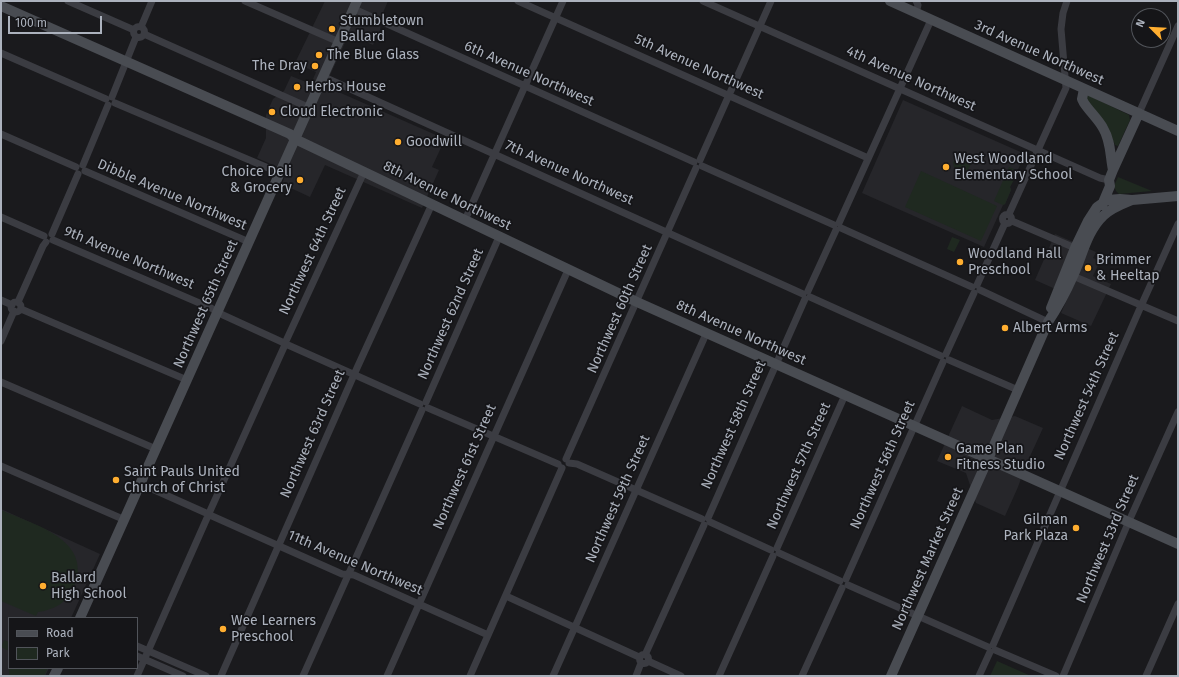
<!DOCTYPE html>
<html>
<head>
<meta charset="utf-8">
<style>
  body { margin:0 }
  #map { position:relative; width:1179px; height:677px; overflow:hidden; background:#1a1a1d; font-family:"Fira Sans",sans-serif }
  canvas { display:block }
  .frame { position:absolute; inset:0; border:2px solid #acb2bd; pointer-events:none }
  .legend { position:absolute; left:8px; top:617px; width:130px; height:52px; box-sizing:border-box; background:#151518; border:1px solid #51545a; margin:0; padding:5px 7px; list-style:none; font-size:12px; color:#acb2bd }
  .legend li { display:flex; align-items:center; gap:8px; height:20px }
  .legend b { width:20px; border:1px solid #51545a }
  .north { position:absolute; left:1131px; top:8px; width:40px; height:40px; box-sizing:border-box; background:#151518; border:1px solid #51545a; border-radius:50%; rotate:294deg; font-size:11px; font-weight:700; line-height:16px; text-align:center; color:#acb2bd }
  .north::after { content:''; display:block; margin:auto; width:14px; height:18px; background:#ffae30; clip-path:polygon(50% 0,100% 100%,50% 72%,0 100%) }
  .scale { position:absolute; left:8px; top:16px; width:94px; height:18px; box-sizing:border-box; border:2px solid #acb2bd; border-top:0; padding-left:5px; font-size:12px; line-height:14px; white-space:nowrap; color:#acb2bd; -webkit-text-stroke:3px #151518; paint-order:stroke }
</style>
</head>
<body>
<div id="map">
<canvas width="1179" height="677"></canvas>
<div class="frame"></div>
<ul class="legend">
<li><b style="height:5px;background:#494c52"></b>Road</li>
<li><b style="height:11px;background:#1f2920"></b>Park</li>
</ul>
<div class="north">N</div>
<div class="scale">100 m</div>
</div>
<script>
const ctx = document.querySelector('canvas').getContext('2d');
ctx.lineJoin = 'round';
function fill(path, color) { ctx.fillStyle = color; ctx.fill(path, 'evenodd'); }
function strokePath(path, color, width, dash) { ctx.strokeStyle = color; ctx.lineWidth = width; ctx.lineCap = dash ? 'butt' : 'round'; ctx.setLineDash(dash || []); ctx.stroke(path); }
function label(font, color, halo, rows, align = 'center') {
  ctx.font = font + ' "Fira Sans",sans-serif'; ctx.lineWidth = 3.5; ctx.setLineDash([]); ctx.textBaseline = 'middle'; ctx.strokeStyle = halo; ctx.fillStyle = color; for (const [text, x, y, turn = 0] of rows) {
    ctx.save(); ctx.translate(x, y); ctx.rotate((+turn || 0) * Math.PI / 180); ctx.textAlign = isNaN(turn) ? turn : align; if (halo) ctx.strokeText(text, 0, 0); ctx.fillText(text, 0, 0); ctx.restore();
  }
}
fill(new Path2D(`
  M325 1H388L382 15 380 30 373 45 349 34 325 86 445 139 432 167 439 170 422 208 325 165 310 197 282 184 287 171 257 158 266 138V115L273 99 284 91 291 76 311 84 316 72 295 63Z
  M903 100 1025 154 1010 187 1011 190 1005 204 1003 205 984 247 862 193Z
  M1055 234 1096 252 1093 258 1100 261 1093 276 1111 284 1091 326 1061 313 1069 295 1035 280Z
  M962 406 992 420 1015 416 1043 428 1026 465 1018 487 1005 516 976 503 966 473 937 461Z
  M1 509 100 554 71 618H9V668H49L45 676H1Z`), '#26262a');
fill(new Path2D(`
  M1086 94 1129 115 1130 120 1118 146 1115 145 1110 133 1084 98Z
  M955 157 971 164 968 170 962 172 955 170 953 163Z
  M1009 167 1014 169 1010 178 1014 180 1010 187 1011 190 1005 204 1003 205 994 201Z
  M921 171 997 206 981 241 905 207Z
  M1118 177 1152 191 1119 194 1116 191 1114 186Z
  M952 237 960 240 954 252 947 249Z
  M1 510C32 524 94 539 74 587 68 602 54 610 38 612L36 616 1 601Z
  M4 640 9 642V651L1 647Z
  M997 661 1031 676H990Z
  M9 668H48L44 676H9Z`), '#1f2920');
strokePath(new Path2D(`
  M68 1 134 30
  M245 1 339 42
  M518 1 868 158
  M703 1 1100 178 1109 180
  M354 9 694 162
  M916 13 918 5 916 1
  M133.5 32a5.5 5.5 0 1 1 11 0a5.5 5.5 0 1 1-11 0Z
  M141 27 152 1
  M144 34 310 108
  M1 53 106 99
  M324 77 803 294
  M112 97 136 37
  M115 103 280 173
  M1139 113 1178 26
  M1 134 76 167
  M700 160 771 1
  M83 165 108 105
  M702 166 834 225
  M85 171 249 242
  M1009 214 1066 88 1061 29 1063 13 1067 1
  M1002.5 219a4.5 4.5 0 1 1 9 0a4.5 4.5 0 1 1-9 0Z
  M1 217 44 236
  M465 220 563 1
  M1012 221 1075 248
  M839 223 931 20
  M841 228 972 287
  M52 234 78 174
  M53 240 211 308 223 315 282 342
  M1073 276 1178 321
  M977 285 1005 223
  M980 290 1048 322
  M808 291 836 230
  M810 297 941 356
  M1 300 12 305
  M18 302 43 246 46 242
  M11 307a5 5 0 1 1 10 0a5 5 0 1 1-10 0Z
  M21 309 187 380
  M1 341 14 311
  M286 341 364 172
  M288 345 420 404
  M946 354 974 293
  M949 360 1018 390
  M1 382 156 449
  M426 402 499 237
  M428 408 558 464
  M566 459 696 168
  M569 463 577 464 702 519
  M1 466 125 520
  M141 484 206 513
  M210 511 284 347
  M212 516 342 574 354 575 488 635
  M708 518 805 299
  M710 522 771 550
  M777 548 845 395
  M779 553 840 581
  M846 579 943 362
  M848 585 988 647
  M506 596 639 657
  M993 645 1141 306 1178 224
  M137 646 206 676
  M995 650 1056 676
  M639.5 659a4.5 4.5 0 1 1 9 0a4.5 4.5 0 1 1-9 0Z
  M645 655 704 525
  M137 656 183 676
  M648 661 681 676
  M137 676 207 518
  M221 676 357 368 432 204
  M303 676 422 410
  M387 676 568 270
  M470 676 562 468
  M553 676 706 334
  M636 676 641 663
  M719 676 773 556
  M802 676 842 588
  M979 676 990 652
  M1063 676 1129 521 1178 412
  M1146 676 1178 604`), '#3b3c42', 7);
strokePath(new Path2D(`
  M890 1 1178 131
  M1 6 272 126 290 134 295 139 637 302 1178 544
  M1084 89 1082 99 1084 103C1090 112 1098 119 1103 128 1111 141 1110 156 1113 170
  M1102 205 1110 186 1109 180 1113 170 1139 113
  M1051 308 1075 248 1088 221 1097 207 1107 200 1120 199 1132 200 1178 196
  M80 618 357 1
  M54 676 58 668
  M891 676 988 459 1048 322C1058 307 1066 292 1073 276 1082 257 1087 231 1103 216 1111 208 1122 204 1132 200`), '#494c52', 10);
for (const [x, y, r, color] of [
  [332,29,4,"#ffae30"],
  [319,55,4,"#ffae30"],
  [315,66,4,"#ffae30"],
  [297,87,4,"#ffae30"],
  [272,112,4,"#ffae30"],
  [398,142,4,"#ffae30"],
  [946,167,4,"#ffae30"],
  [300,180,4,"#ffae30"],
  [960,262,4,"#ffae30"],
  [1088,268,4,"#ffae30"],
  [1005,328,4,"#ffae30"],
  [948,457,4,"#ffae30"],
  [116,480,4,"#ffae30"],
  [1076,528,4,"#ffae30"],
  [43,586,4,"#ffae30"],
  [223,629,4,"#ffae30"]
]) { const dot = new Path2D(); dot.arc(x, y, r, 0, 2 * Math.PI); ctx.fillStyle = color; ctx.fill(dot); strokePath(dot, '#151518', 1.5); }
label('14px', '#acb2bd', '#151518', [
  ["Stumbletown",340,21],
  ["Ballard",340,37],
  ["The Blue Glass",327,55],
  ["The Dray",307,66,"right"],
  ["Herbs House",305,87],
  ["Cloud Electronic",280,112],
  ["Goodwill",406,142],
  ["West Woodland",954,159],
  ["Elementary School",954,175],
  ["Choice Deli",292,172,"right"],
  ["& Grocery",292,188,"right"],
  ["Woodland Hall",968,254],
  ["Preschool",968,270],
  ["Brimmer",1096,260],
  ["& Heeltap",1096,276],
  ["Albert Arms",1013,328],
  ["Game Plan",956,449],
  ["Fitness Studio",956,465],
  ["Saint Pauls United",124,472],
  ["Church of Christ",124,488],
  ["Gilman",1068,520,"right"],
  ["Park Plaza",1068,536,"right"],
  ["Ballard",51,578],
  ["High School",51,594],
  ["Wee Learners",231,621],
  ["Preschool",231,637]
], 'left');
label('14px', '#acb2bd', '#151518', [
  ["3rd Avenue Northwest",1039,53,24],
  ["5th Avenue Northwest",699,67,24],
  ["6th Avenue Northwest",529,74,24],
  ["4th Avenue Northwest",911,79,24],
  ["7th Avenue Northwest",569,173,24],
  ["Dibble Avenue Northwest",172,195,23],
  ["8th Avenue Northwest",447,196,26],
  ["Northwest 64th Street",313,251,-65],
  ["9th Avenue Northwest",129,258,23],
  ["Northwest 65th Street",206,304,-66],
  ["Northwest 60th Street",620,309,-66],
  ["Northwest 62nd Street",451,314,-66],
  ["8th Avenue Northwest",741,333,24],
  ["Northwest 54th Street",1087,396,-66],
  ["Northwest 58th Street",734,425,-66],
  ["Northwest 63rd Street",313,434,-66],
  ["Northwest 56th Street",883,465,-66],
  ["Northwest 57th Street",799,466,-66],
  ["Northwest 61st Street",465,467,-66],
  ["Northwest 59th Street",618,499,-66],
  ["Northwest 53rd Street",1108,539,-67],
  ["Northwest Market Street",928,559,-66],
  ["11th Avenue Northwest",355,563,23]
]);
</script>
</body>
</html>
